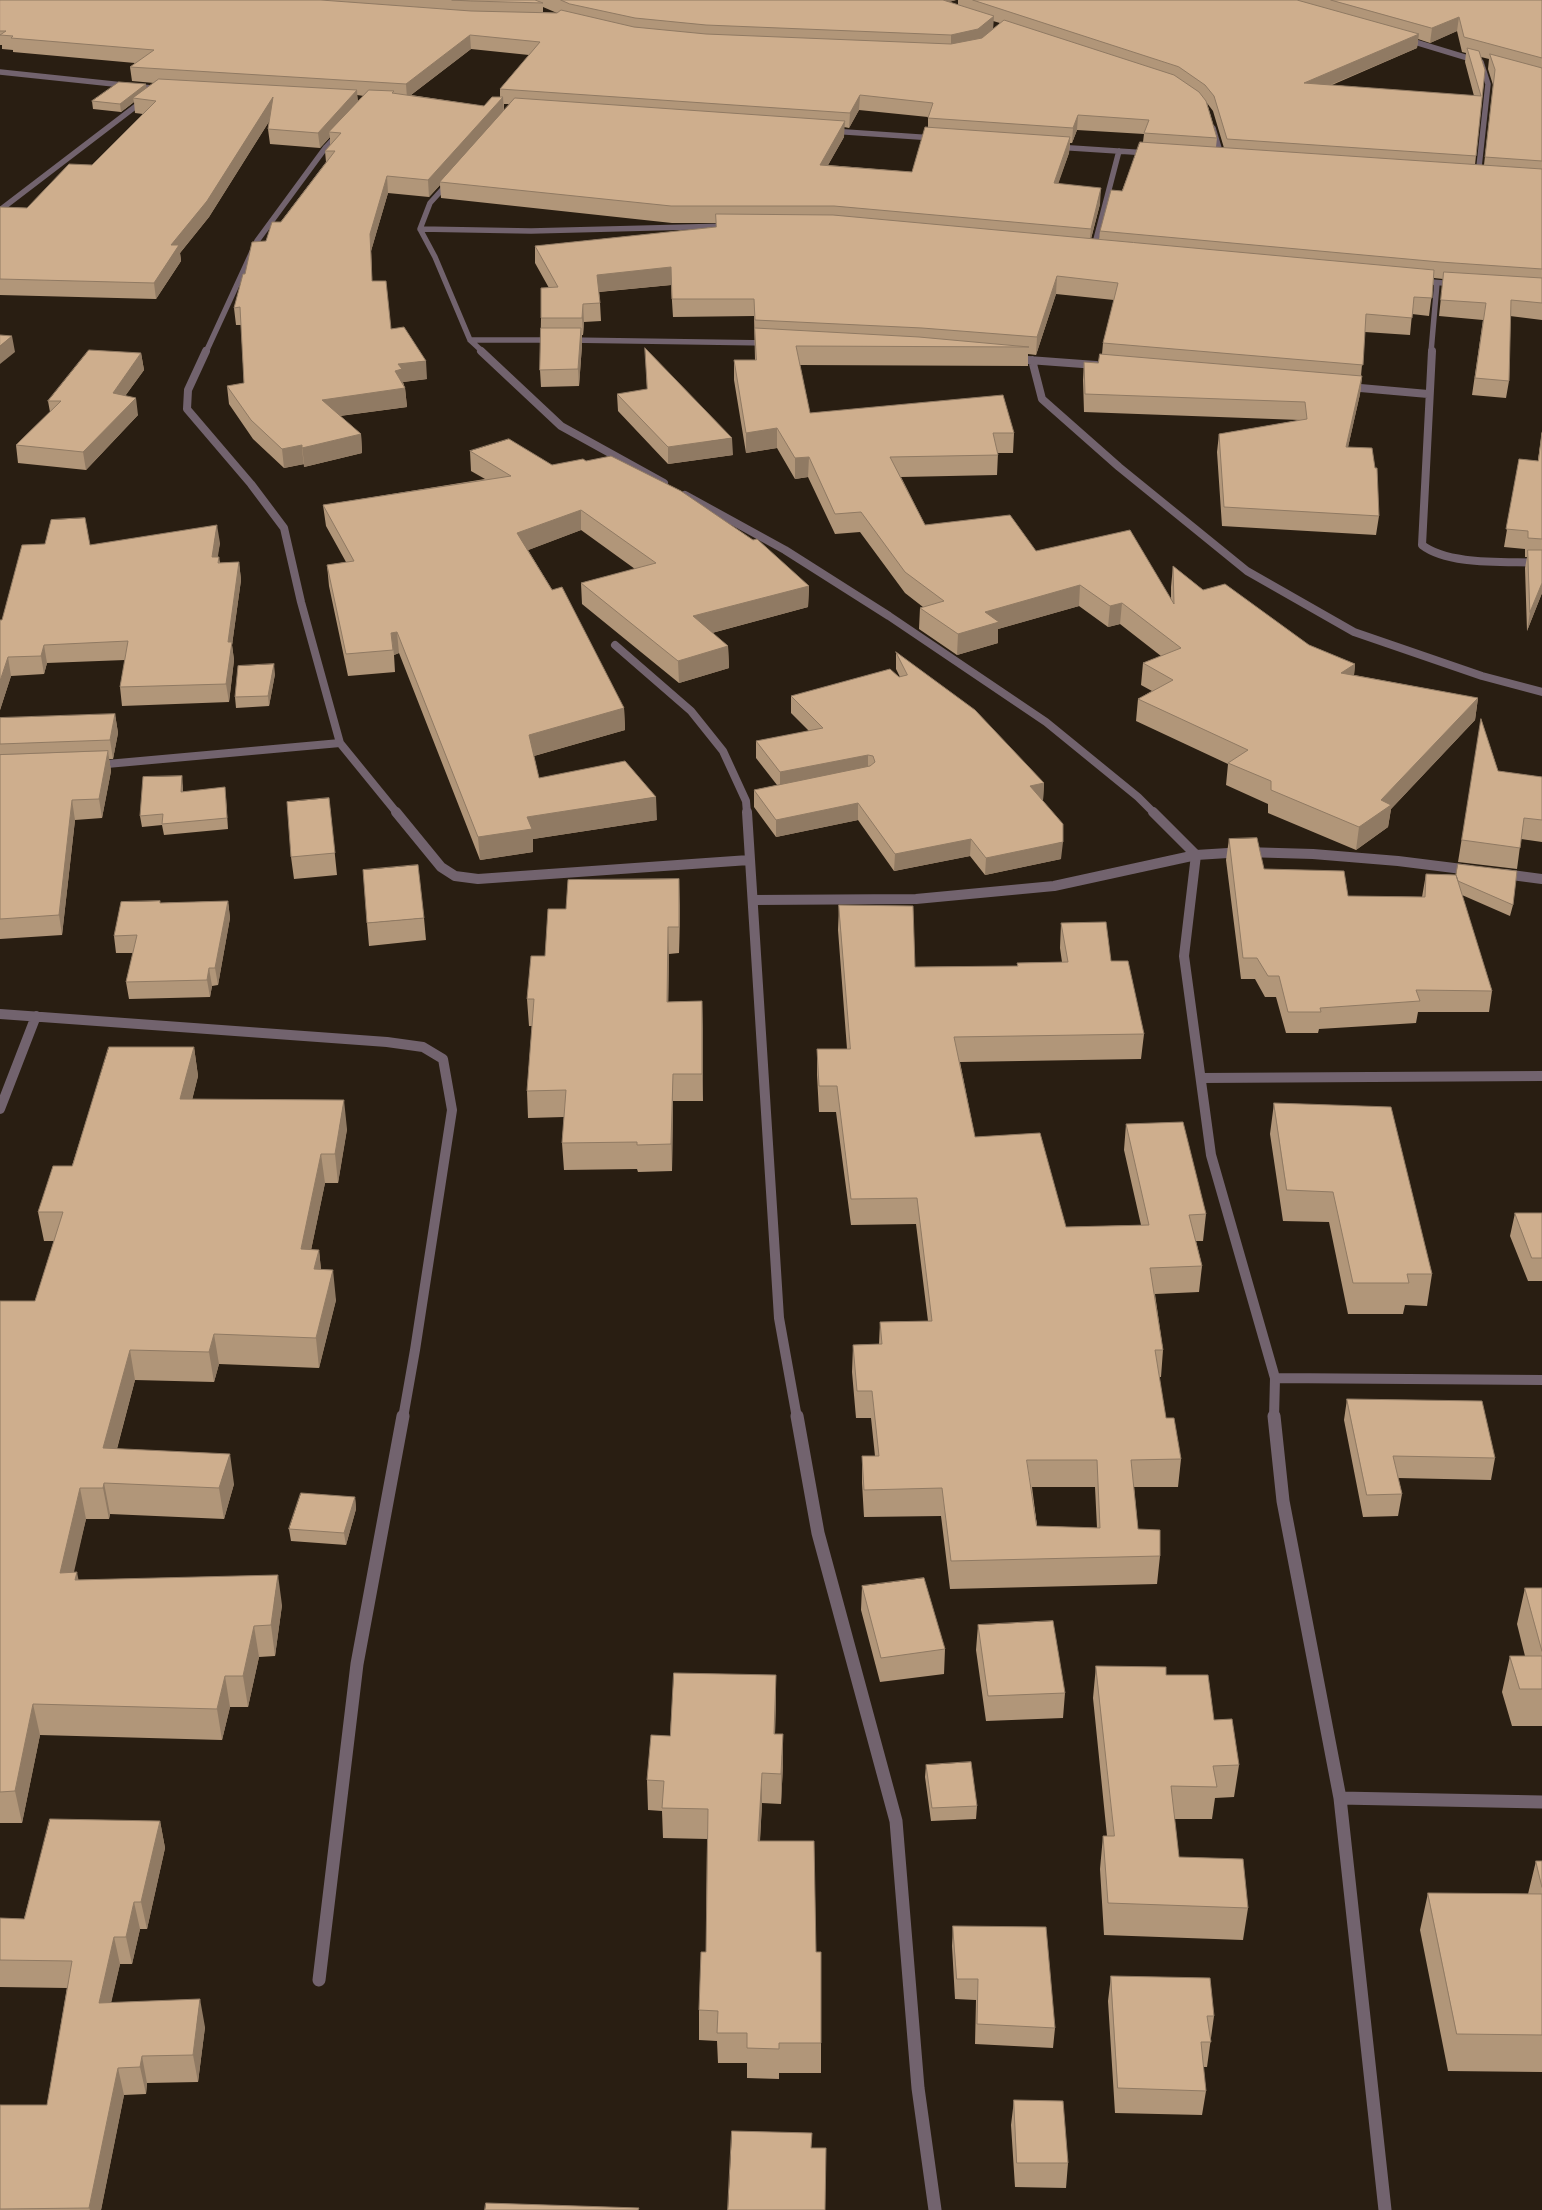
<!DOCTYPE html>
<html>
<head>
<meta charset="utf-8">
<style>
  body { margin:0 }
  canvas { display:block; background:#291e12 }
</style>
</head>
<body>
<canvas width="1542" height="2210"></canvas>
<script>
const ctx = document.querySelector('canvas').getContext('2d');
ctx.lineJoin = 'round';
function strokePath(path, color, width, dash) { ctx.strokeStyle = color; ctx.lineWidth = width; ctx.lineCap = dash ? 'butt' : 'round'; ctx.setLineDash(dash || []); ctx.stroke(path); }
function fill(path, color) { ctx.fillStyle = color; ctx.fill(path, 'evenodd'); }
strokePath(new Path2D(`
  M1405 39 1481 62 1488 84 1478 176
  M0 72 161 89
  M1213 128 1222 158
  M831 131 934 138
  M1056 147 1148 153
  M449 182 430 203 420 229 435 257 470 340 483 352
  M0 210 144 100
  M420 229 531 231 729 226
  M1093 251 1119 151
  M1421 281 1454 284
  M470 340H554
  M568 340 769 343
  M206 352 257 241 326 147 339 133
  M1431 352 1437 283`), '#72636e', 5.5);
strokePath(new Path2D(`
  M206 351 188 390 187 409 251 484 284 528 301 602 340 743
  M481 351 561 426 664 483
  M1432 351 1422 545C1449 566 1508 561 1542 563
  M1015 359 1096 365
  M1032 360 1042 399 1119 467 1247 571 1354 632 1482 676 1542 692
  M1349 387 1428 394
  M685 495 785 550 889 616 1046 722 1138 797 1154 813
  M615 645 691 711 723 751 746 801 747 813
  M96 765 340 743 397 813`), '#72636e', 8);
strokePath(new Path2D(`
  M396 812 441 867 455 876 478 879 749 860
  M747 812 779 1318 797 1418
  M1153 812 1196 855
  M1196 855 1184 956 1211 1155 1275 1378 1274 1418
  M1504 874 1542 879
  M753 900 916 899 1054 886 1196 855 1244 852 1313 854 1398 861 1470 870
  M0 1014 387 1042 423 1047 443 1059 452 1110 415 1350 403 1418
  M1201 1078 1542 1076
  M0 1109 36 1016
  M1275 1378 1542 1380`), '#72636e', 10);
strokePath(new Path2D(`
  M797 1416 818 1533 896 1821 918 2088 935 2210
  M1274 1416 1283 1501 1340 1798 1385 2210
  M1340 1798 1542 1802
  M319 1980 357 1664 403 1416`), '#72636e', 13);
fill(new Path2D(`
  M0 0H956L949 2 958 5V0H1542V320L1510 316 1509 381 1506 398 1472 395 1483 320 1439 316 1443 279 1434 278 1429 316 1412 314 1410 335 1365 332 1361 376H1362L1360 394 1348 447 1379 516 1376 535 1222 526 1217 452 1219 434 1300 420 1084 412 1083 380 1084 362 1098 363 1102 354 1103 343 1114 300 1056 294 1036 355 1028 354V366L800 365 810 413 1014 433 1013 453H998L997 475 901 477 925 525 1036 551 1171 600V587L1173 566 1203 590 1309 645 1355 664 1354 675 1478 698 1475 720 1391 809 1388 827 1356 850 1268 813V804L1226 785 1228 764 1136 721 1138 699 1152 691 1141 685 1143 663 1161 656 1120 624 1108 627 1079 606 998 629V643L957 655 919 629 920 608 923 607 905 593 860 532 835 534 808 477 795 479 777 448 746 453 734 380V360H755L754 316 673 317 671 285 599 292 600 303 601 321 584 322 583 335H582V345L579 386 541 387 540 370 541 318 549 288 535 263V246L716 227V223H672L441 198 440 185 429 197 388 193 371 251 372 281 391 329 427 379 403 382 405 388 407 407 340 416 361 434 362 453 304 467V464L284 468 253 439 229 404 227 386 244 383 241 325H236L234 308 245 274 266 241 326 162 325 151 330 145V137L320 148 270 144 268 129 270 120 209 217 180 253 181 261 156 299 0 295V207L27 208 92 165 143 114 135 113 134 102 121 112 93 109 92 101 146 84V89L154 83 132 81 130 67 135 63 13 52V50L2 49V45H0ZM543 7 557 13 543 12ZM993 21 1000 23 993 29ZM1457 31 1462 52 1466 53 1465 62 1474 96 1332 85 1417 48 1418 39 1430 43ZM471 49 529 55 500 89V97L484 106 411 95ZM1481 57 1489 59 1488 69 1493 85 1484 165H1475L1485 70ZM357 95 364 96 358 102ZM1207 103 1213 111 1224 148 1216 147 1217 138ZM504 104H510L504 111ZM859 110 928 117V127L912 172 828 165 844 137V127L849 128ZM1077 130 1144 134 1143 142 1122 191 1100 231 1099 239H1091L1100 204 1058 183 1069 153 1070 143H1072Z
  M141 353 144 370 125 396 138 415 86 470 18 463 16 445 50 412 48 401Z
  M617 394 733 455 668 464 618 411Z
  M1542 431V593L1527 631 1525 568 1527 557H1525V549L1504 547 1519 459 1538 461Z
  M470 451 552 465 586 461 809 586 808 607 712 633 728 646 729 668 679 683 582 604 581 583 635 569 581 530 528 550 624 708 625 730 534 756 539 778 657 820 533 839V852L480 860 399 653 394 655 395 672 348 676 329 586 327 565 346 562 326 526 323 505 485 479 471 471Z
  M220 543 217 557H219L220 563 239 562 241 580 232 645 234 660 229 702 122 706 120 687 125 660 47 663 44 674 11 676 0 710V620H2L90 545Z
  M896 652 1044 783 1043 800H1042L1061 859 985 875 970 856 894 871 858 820 776 837 754 807V790L777 785 756 758V741L809 731 791 713V696L900 677 896 669Z
  M275 674 269 706 236 708 235 697Z
  M115 714 118 733 113 759H109L111 771 102 818 75 820 62 935 0 939V718Z
  M1481 719 1498 771 1542 777V842L1521 839 1517 869 1458 862Z
  M183 786V792L226 798 228 829 164 835 162 825 142 827 140 816Z
  M329 798 337 875 294 879 291 857Z
  M1229 839 1264 869 1348 896 1422 897 1426 874 1456 875 1513 905 1510 916 1462 895 1492 991 1489 1012H1418L1416 1023 1319 1029 1318 1033H1286L1276 997H1265L1255 979H1241L1226 860Z
  M160 901V903L228 901 230 918 218 985 212 986 210 997 129 999 126 982 133 953H116L114 936Z
  M680 905 679 953 669 954 668 1002 702 1001 703 1101H673L672 1171 638 1172 637 1169 564 1170 562 1143 564 1117 528 1118 527 1091 532 1026H529L527 999 545 956 566 909Z
  M839 905 915 967 1017 966V963L1062 962 1060 948 1061 923 1111 961 1144 1034 1141 1059 960 1062 975 1137 1066 1227 1141 1225 1124 1150 1126 1124 1206 1214 1203 1241H1196L1202 1266 1199 1292 1155 1294 1163 1350 1161 1377H1159L1166 1418 1181 1459 1178 1487H1134L1138 1529 1160 1556 1157 1584 950 1589 941 1516 864 1517 862 1483V1456H875L871 1418H856L852 1372 853 1345 879 1344 880 1322 928 1321 916 1224 851 1225 836 1112H819L817 1075V1049H847L838 930ZM1032 1487H1095L1097 1528 1037 1526Z
  M424 918 426 940 369 946 367 923Z
  M194 1047 198 1076 192 1100 347 1129 338 1183H325L311 1250H319L321 1270 336 1300 319 1368 219 1364 214 1382 135 1380 117 1449 234 1484 224 1519 110 1514 109 1519H86L73 1572 78 1580 282 1605 275 1656 259 1657 248 1707H230L222 1740 40 1735 22 1823H0V1301H35L54 1241H44L38 1212 72 1166Z
  M1274 1103 1432 1274 1427 1306 1405 1305 1403 1314H1348L1329 1222 1283 1221 1270 1134Z
  M1515 1213H1542V1281H1528L1510 1236Z
  M1347 1399 1495 1458 1491 1480 1398 1478 1402 1494 1398 1516 1363 1517 1344 1420Z
  M355 1497 356 1509 346 1545 291 1541 289 1529Z
  M862 1586 945 1649 944 1674 880 1682 861 1610Z
  M1525 1588H1542V1726H1512L1502 1692 1510 1656H1525L1517 1624Z
  M978 1625 1065 1693 1063 1718 986 1721 976 1650Z
  M1096 1666 1166 1675 1214 1720 1239 1765 1234 1797 1215 1798 1212 1819H1174L1179 1857 1248 1908 1243 1940 1104 1935 1100 1869 1103 1836H1107L1093 1698Z
  M776 1675 775 1734 783 1764 781 1804 762 1803 760 1841 816 1952 821 2043V2073H779V2079L747 2078V2063H718L717 2041 699 2040V2010L706 1952 707 1839 663 1838 662 1811 648 1810 647 1780 670 1736Z
  M926 1765 977 1806 976 1819 931 1821 925 1777Z
  M160 1821 165 1848 147 1929H140L132 1964H120L111 2002 205 2027 198 2082 147 2083 146 2094 124 2095 101 2210H0V2105H47L67 1988 0 1987V1918L24 1919Z
  M1536 1861H1542V2072L1448 2071 1420 1930 1428 1893 1528 1894Z
  M953 1926 1055 2028 1053 2048 975 2044 976 2000 955 1999 952 1946Z
  M1111 1976 1214 2016 1207 2067H1203L1206 2091 1202 2115 1115 2113 1108 2001Z
  M1014 2100 1068 2163 1066 2188 1015 2187 1011 2125Z`), '#b19679');
fill(new Path2D(`
  M942 0H956L942 4Z
  M994 16 993 31 978 44 951 49V35Z
  M1459 17 1457 31 1430 43 1432 28Z
  M1419 34 1417 48 1302 97 1304 83Z
  M470 35 471 49 407 98 406 84Z
  M146 84 147 92 133 98 134 102 121 112 120 104Z
  M357 90 358 105 329 132 330 137 320 148 318 133Z
  M860 95 859 110 849 128 850 113Z
  M273 97 275 112 209 217 180 253 181 261 156 299 154 283 171 245Z
  M503 97 504 113 440 182V185L429 197 428 180Z
  M1078 115 1077 130 1072 143 1073 128Z
  M845 121 844 137 819 181 820 165Z
  M1070 137 1069 153 1053 199 1054 183Z
  M387 176 388 193 371 251 373 299 370 234Z
  M1101 188 1100 204 1089 246 1091 229Z
  M671 267V285L597 292V275Z
  M1057 276 1056 294 1036 355 1037 337Z
  M583 304 584 322 583 335 582 318Z
  M581 328 582 345 579 386 578 369Z
  M12 336 15 352 0 364V346Z
  M141 353 144 370 115 410 113 393Z
  M426 361 427 379 403 382 404 388 395 371 398 364Z
  M1362 376 1360 394 1344 465 1346 447Z
  M405 388 407 407 323 418 322 400Z
  M136 398 138 415 86 470 83 452Z
  M777 428V448L746 453V433Z
  M361 434 362 453 304 467 302 448Z
  M732 438 733 455 668 464V447Z
  M302 445 304 464 284 468 282 449Z
  M809 457 808 477 795 479V458Z
  M581 510V530L518 554 517 533Z
  M217 525 220 543 215 575 212 557Z
  M239 562 241 580 232 645 234 660 229 702 226 684 228 642Z
  M1542 583V593L1527 631 1530 612Z
  M1080 585 1079 606 998 629V643L957 655 958 634 985 612Z
  M809 586 808 607 693 638V616Z
  M1122 603 1120 624 1108 627 1110 606Z
  M397 632 399 653 394 655 391 633Z
  M44 645 47 663 44 674 41 656Z
  M728 646 729 668 679 683 678 661Z
  M8 657 11 676 0 710V681Z
  M274 664 275 674 269 706 268 696Z
  M1355 664 1353 686 1341 673Z
  M1478 698 1475 720 1391 809 1388 827 1356 850 1359 827 1381 800Z
  M624 708 625 730 530 757 529 735Z
  M115 714 118 733 113 759 110 740Z
  M108 751 111 771 102 818 99 799Z
  M868 755V771L780 789V772Z
  M182 776 183 786 182 803 181 792Z
  M1044 783 1043 800 1029 803 1030 786Z
  M656 797 657 820 533 839V852L480 860 478 837 527 817Z
  M72 800 75 820 62 935 59 915Z
  M858 803V820L776 837V820Z
  M971 839 970 856 894 871 895 854Z
  M1063 842 1061 859 985 875 986 858Z
  M679 879 680 905 679 953Z
  M228 901 230 918 218 985 215 968Z
  M668 927 669 954 668 1028 667 1002Z
  M209 968 212 986 210 997 207 980Z
  M702 1001 703 1028V1101L702 1074Z
  M194 1047 198 1076 185 1128 180 1099Z
  M673 1074V1101L672 1171 671 1144Z
  M344 1100 347 1129 338 1183 335 1154Z
  M321 1154 325 1183 305 1279 301 1249Z
  M319 1250 322 1280 314 1269Z
  M333 1270 336 1300 319 1368 316 1338Z
  M214 1334 219 1364 214 1382 209 1352Z
  M130 1350 135 1380 109 1478 103 1448Z
  M230 1454 234 1484 224 1519 219 1488Z
  M104 1483 110 1514 109 1519 103 1488Z
  M80 1488 86 1519 67 1603 60 1573Z
  M355 1497 356 1509 346 1545 344 1533Z
  M77 1572 83 1603 75 1580Z
  M278 1575 282 1605 275 1656 271 1625Z
  M254 1626 259 1657 248 1707 243 1676Z
  M776 1675V1705L774 1764V1734Z
  M225 1676 230 1707 222 1740 217 1709Z
  M33 1704 40 1735 22 1823 15 1791Z
  M783 1734V1764L781 1804V1774Z
  M762 1773V1803L758 1872V1841Z
  M160 1821 165 1848 147 1929 141 1902Z
  M134 1902 140 1929 132 1964 126 1937Z
  M114 1937 120 1964 105 2030 99 2003Z
  M200 1999 205 2027 198 2082 193 2055Z
  M142 2056 147 2083 146 2094 140 2067Z
  M118 2068 124 2095 101 2210H90L89 2208Z`), '#907a63');
const building = new Path2D(`
  M0 0H321L471 11 557 13 561 10 634 27 706 34 951 44 982 38 1004 20 1174 75 1199 92 1206 101 1217 138 1144 133 1149 120 1078 115 1073 128 928 118 933 103 860 95 850 113 500 89 540 42 470 35 406 84 130 67 154 50 11 38 13 36 0 35 6 31H0Z
  M452 0H535L543 3 471 1Z
  M561 0H943L994 16 978 29 951 35 706 25 635 18 570 4Z
  M973 0H1297L1419 34 1304 83 1481 96 1467 48 1479 51 1485 70 1476 156 1227 139 1214 96 1205 85 1179 67Z
  M1331 0H1542V58L1464 37 1459 17 1432 28Z
  M1490 54 1542 68V161L1485 157 1495 70Z
  M159 79 357 90 318 133 268 129 273 97 207 201 171 245H179L154 283 0 279V207L27 208 69 164 92 165 156 101 133 98Z
  M119 82 146 84 120 104 92 101Z
  M369 90 394 91 392 93 484 106 492 97H503L428 180 387 176 370 234 372 281H386L391 329 404 327 426 361 398 364 402 369 395 371 405 388 322 400 361 434 302 448V445L282 449 251 420 227 386 244 383 240 307 234 308 243 274H245L252 242 266 241 272 222H281L335 151H325L341 133 329 132Z
  M515 98 845 121 820 165 912 172 925 127 1070 137 1054 183 1101 188 1091 229 834 206H671L440 182Z
  M1140 142 1542 169V269L1440 262 1100 231 1111 190 1122 191Z
  M716 214 833 215 1434 270 1432 298 1414 297 1412 318 1366 314 1363 365 1103 343 1118 283 1057 276 1037 337 922 328 755 320 754 299H672L671 267 597 275 600 303 583 304 582 318H541V288L558 287 535 246 716 227Z
  M1444 272 1542 278V303L1511 300 1509 381 1475 378 1486 303 1441 300Z
  M541 328H581L578 369 540 370Z
  M755 328 919 337 1029 347 796 346 810 413 1003 395 1014 433H993L998 455 890 457 925 525 1010 515 1036 551 1130 530 1174 604 1173 566 1203 590 1225 584 1309 645 1355 664 1341 673 1478 698 1381 800 1391 805 1359 827 1271 790V781L1228 763 1248 750 1138 699 1173 680 1143 663 1181 648 1122 603 1110 606 1080 585 985 612 999 622 958 634 920 608 944 601 905 572 861 512 835 514 809 457 795 458 777 428 746 433 734 360H756Z
  M0 335 12 336 0 346Z
  M645 348 732 438 668 447 617 394 647 389Z
  M89 350 141 353 113 393 136 398 83 452 16 445 61 401H48Z
  M1100 354 1362 376 1346 447 1372 448 1375 468H1377L1379 516 1224 507 1219 434 1307 419 1305 402 1085 394 1084 362 1098 363Z
  M1542 433V539L1528 538V531L1506 529 1519 459 1538 461Z
  M509 439 552 465 583 459 586 461 611 456 681 491 753 540 757 539 809 586 693 616 728 646 678 661 581 583 656 563 581 510 517 533 552 590 562 587 624 708 529 735 539 778 625 761 656 797 527 817 532 829 478 837 397 632 391 633 393 650 346 654 327 565 354 561 323 505 511 476 470 451Z
  M85 518 90 545 217 525 212 557H219L218 563 239 562 228 642H232L226 684 120 687 128 641 44 645 41 656 8 657 0 681V620H2L22 545 45 544 51 520Z
  M1528 550H1542V583L1530 612Z
  M896 652 975 710 1044 783 1030 786 1063 824V842L986 858 971 839 895 854 858 803 776 820 754 790 870 766 875 762 873 756 868 755 780 772 756 741 823 728 791 696 890 669 899 677 907 675Z
  M274 664 268 696 235 697 238 666Z
  M115 714 110 740 0 744V718Z
  M1481 719 1498 771 1542 777V820L1524 818 1520 848 1462 840Z
  M108 751 99 799 72 800 59 915 0 919V755Z
  M182 776 181 792 225 787 227 818 162 824 163 814 140 816 143 777Z
  M329 798 335 853 291 857 287 802Z
  M1257 838 1264 869 1344 871 1348 896 1425 897 1426 874 1456 875 1492 991 1416 990 1420 1001 1320 1008 1321 1012H1288L1279 976H1268L1257 958H1243L1229 839Z
  M1458 864 1517 871 1513 905 1458 881 1456 875Z
  M418 865 424 918 367 923 363 870Z
  M679 879V927H668L667 1002 702 1001V1074H673L671 1144 637 1145V1142L562 1143 566 1090 527 1091 534 999H527L531 956H545L548 909H566L568 880Z
  M160 901V903L228 901 215 968H209L207 980 126 982 137 935 114 936 121 902Z
  M839 905 913 906 915 967 1018 966 1017 963 1068 962 1061 923 1106 922 1111 961H1128L1144 1034 954 1037 975 1137 1040 1133 1066 1227 1149 1225 1126 1124 1183 1122 1206 1214 1189 1215 1202 1266 1150 1268 1163 1350H1155L1166 1418H1174L1181 1459 1131 1460 1138 1529 1160 1530V1556L951 1561 942 1488 864 1490 862 1456H879L872 1391H857L853 1345 882 1344 880 1322 932 1321 917 1198 851 1199 837 1086H819L817 1049H850ZM1027 1460H1097L1100 1528 1037 1526Z
  M109 1047H194L180 1099 344 1100 335 1154H321L301 1249 319 1250 314 1269 333 1270 316 1338 214 1334 209 1352 130 1350 103 1448 230 1454 219 1488 104 1483 103 1488H80L60 1573 77 1572 75 1580 278 1575 271 1625 254 1626 243 1676H225L217 1709 33 1704 15 1791 0 1792V1301H35L63 1212H38L53 1166H72Z
  M1274 1103 1391 1107 1432 1274H1407L1409 1283H1353L1333 1192 1287 1190Z
  M1515 1213H1542V1258H1532Z
  M1347 1399 1482 1401 1495 1458 1393 1456 1402 1494 1367 1495Z
  M301 1493 355 1497 344 1533 289 1529Z
  M924 1578 945 1649 881 1658 862 1586Z
  M1525 1588H1542V1651Z
  M1053 1621 1065 1693 988 1696 978 1625Z
  M1510 1656H1542V1689H1520Z
  M1096 1666 1166 1667V1675H1208L1214 1720 1232 1719 1239 1765 1213 1766 1217 1787 1171 1786 1179 1857 1243 1859 1248 1908 1108 1903 1103 1836H1114Z
  M674 1673 776 1675 774 1734H783L781 1774 762 1773 758 1841H814L816 1952H821V2043H779V2049L747 2048V2033H717L718 2011 699 2010 701 1952H706L708 1809 662 1808 664 1781 647 1780 651 1735 670 1736Z
  M971 1762 977 1806 932 1808 926 1765Z
  M50 1819 160 1821 141 1902H134L126 1937H114L99 2003 200 1999 193 2055 142 2056 140 2067 118 2068 89 2208 0 2209V2105H47L72 1961 0 1960V1918L24 1919Z
  M1536 1861H1542V1887Z
  M1428 1893 1542 1894V2035L1457 2034Z
  M953 1926 1046 1927 1055 2028 977 2024 978 1979H957Z
  M1111 1976 1210 1978 1214 2016H1207L1211 2042H1201L1206 2091 1118 2088Z
  M1014 2100 1063 2101 1068 2163H1017Z
  M732 2131 812 2133 811 2148H826L825 2210H728Z
  M486 2203 639 2208 638 2210H485Z`);
fill(building, '#ceae8d');
strokePath(building, '#907a63', 1);
</script>
</body>
</html>
